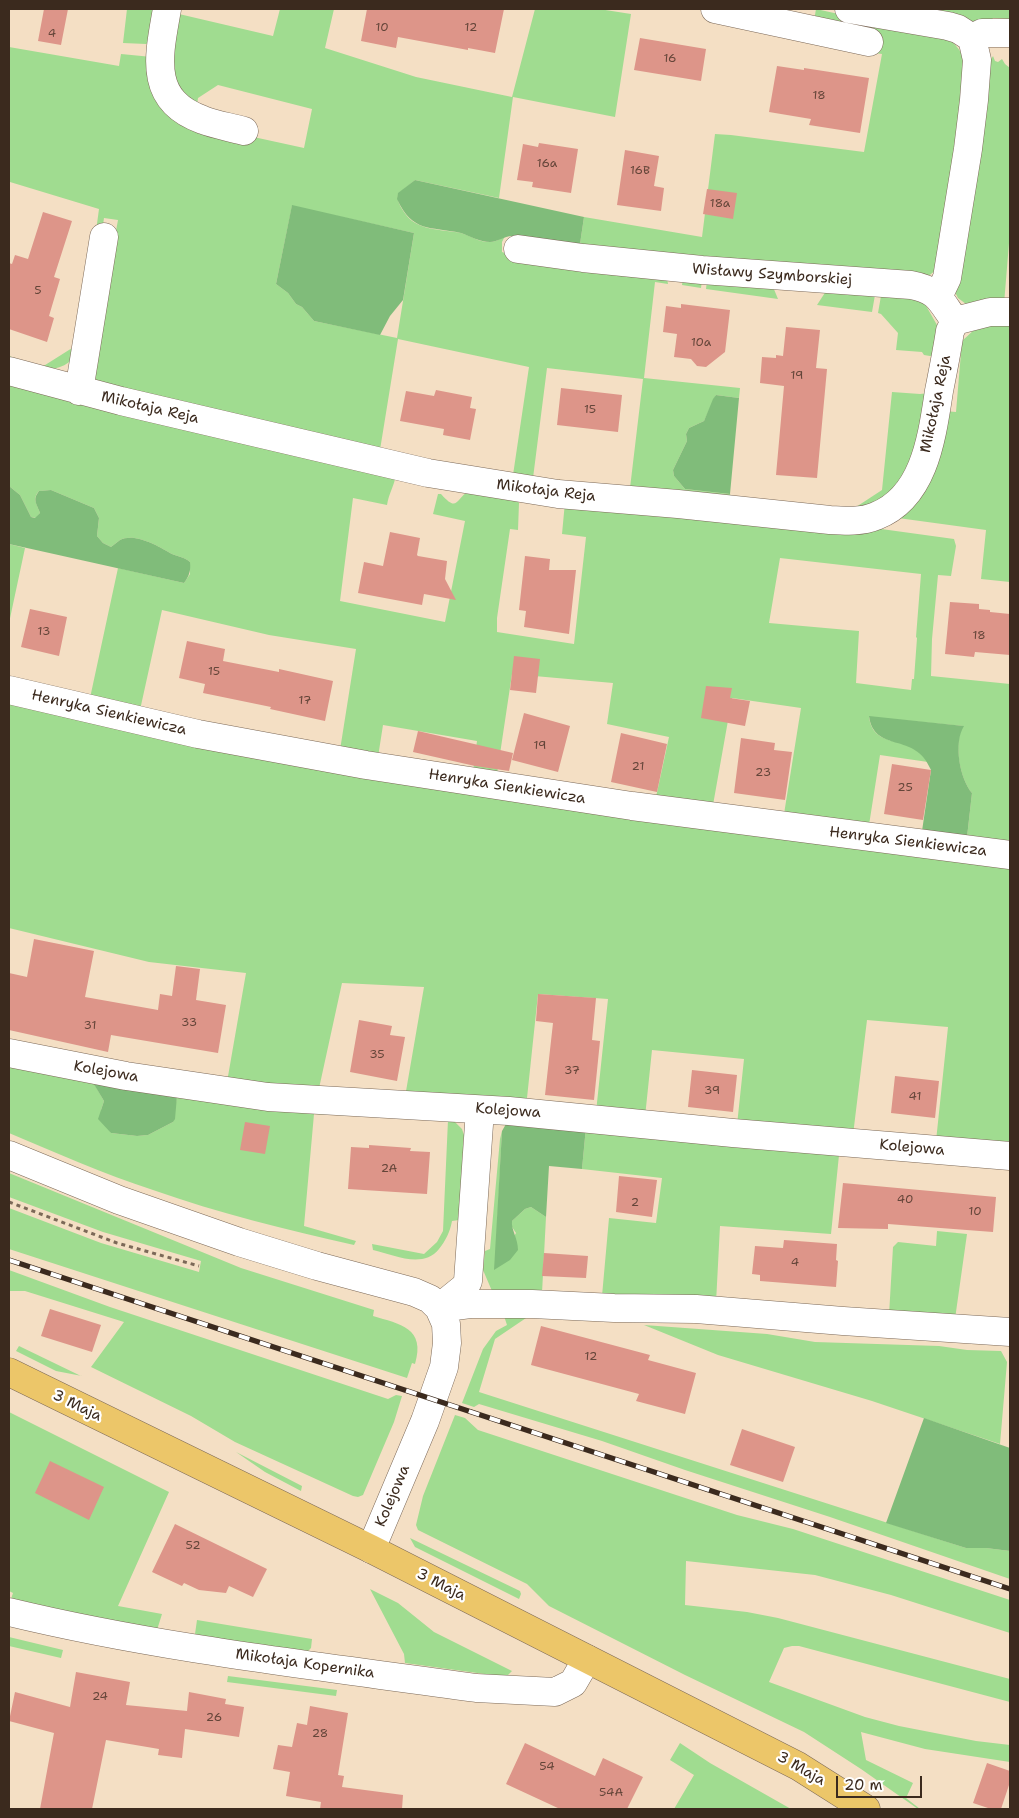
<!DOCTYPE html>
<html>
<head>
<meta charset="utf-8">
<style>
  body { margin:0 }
  #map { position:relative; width:1019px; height:1818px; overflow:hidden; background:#f4dfc4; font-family:"Shantell Sans",sans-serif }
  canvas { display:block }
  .frame { position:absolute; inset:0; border:10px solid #3b2a1e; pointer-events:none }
  .scale { position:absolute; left:836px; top:1776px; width:86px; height:22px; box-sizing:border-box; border:2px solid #3b2a1e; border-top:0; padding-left:6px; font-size:15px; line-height:18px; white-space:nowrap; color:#3b2a1e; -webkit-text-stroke:4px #fff; paint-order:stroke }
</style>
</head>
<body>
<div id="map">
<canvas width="1019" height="1818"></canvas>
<div class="frame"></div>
<div class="scale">20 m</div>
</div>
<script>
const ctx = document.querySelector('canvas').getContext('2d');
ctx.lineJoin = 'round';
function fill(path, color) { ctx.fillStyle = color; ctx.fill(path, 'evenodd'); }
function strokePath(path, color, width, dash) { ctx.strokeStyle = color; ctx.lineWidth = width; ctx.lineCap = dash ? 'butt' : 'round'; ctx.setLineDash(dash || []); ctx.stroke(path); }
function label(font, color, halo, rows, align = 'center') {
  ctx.font = font + ' "Shantell Sans",sans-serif'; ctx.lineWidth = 4.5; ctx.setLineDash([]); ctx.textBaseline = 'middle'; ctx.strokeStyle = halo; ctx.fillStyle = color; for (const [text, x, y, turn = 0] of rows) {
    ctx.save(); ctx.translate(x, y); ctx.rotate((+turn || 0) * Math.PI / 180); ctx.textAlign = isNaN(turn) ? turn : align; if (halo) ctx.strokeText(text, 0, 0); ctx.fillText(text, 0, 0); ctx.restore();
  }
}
fill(new Path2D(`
  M127 9H155L149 42 146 44 123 43Z
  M174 9H180L179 14 273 36 280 9H334L325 48 416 77 512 97 535 9H599L631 14 615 117 513 97 499 198 415 180 398 194C397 201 400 206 404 212 416 231 440 229 461 233 471 236 480 243 491 242 496 242 501 238 505 236L502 242V252L531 261 544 260 580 267 595 264 663 271 666 273 668 284 655 282 644 378 740 388 739 398 716 395 704 421 689 428 686 434 687 441 673 470 674 476 685 489 730 494 731 497 853 509 882 490 892 392 920 394 929 393C930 403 927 414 925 424 917 465 894 508 849 512L730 502V497L630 488 643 379 547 368 533 478 550 480 547 485 423 465 420 464V458L513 475 529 367 398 339 379 456 125 395C110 389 93 386 91 367L118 220 104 218 102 232 97 233 96 231 99 209 10 182 9 186V47L119 66 121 54 152 57 154 60C158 96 161 106 194 124L304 148 312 109 218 85 198 98 196 112 185 108 168 90 179 14 173 12ZM292 206 414 233 397 338 314 321 302 307 296 304 288 293 276 284Z
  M816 9 947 38C965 51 965 61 967 81L936 270 926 278 919 280 580 244 584 217 702 237 715 134 731 135 864 152 882 54 868 52 814 21Z
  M889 9H1010V19L993 18 991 21 985 23Z
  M993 56 995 61 998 62 1002 59 1005 64 1010 68V231L1004 304H966L958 298 955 292 990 61Z
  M684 273 771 282 778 299 706 289 707 280H702L701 288 682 285Z
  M828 288 875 295 872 312 817 305Z
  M882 290 908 294 925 304 937 325 939 333 936 357 924 355 922 352 896 350 898 333 881 314 878 313Z
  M1010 320V582L981 579 986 530 898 518 944 411 956 412 962 341 975 329Z
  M80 343C71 379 36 369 9 364V356L42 367Z
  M9 381 83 401 396 475C394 486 389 493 387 505L353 498 340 601 445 622 465 521 433 514 438 494H441C458 513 455 499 469 491 481 493 513 493 519 503L518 530 510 529 497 618V632L574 644 586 537 562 534 565 502 691 513 822 531 849 532 874 528 954 539 956 546 951 576 938 575 932 639 931 676 1010 684V842L971 837 969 843 833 825V820L784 814 801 708 732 698 713 805 656 797 669 737 607 724 613 683 512 674 497 774 473 771 477 741 383 725 378 757 340 750 356 649 269 635 162 610 140 710 90 698 118 568 184 583 190 574V562C184 557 179 557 172 554 160 547 135 532 120 540 117 542 114 545 111 547L103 543 97 536 99 518 94 508 51 490 39 491C32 499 37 504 40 513L36 518 31 517 20 495 9 486ZM780 558 921 574 916 637 917 638 914 679H912L911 690 856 683 859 631 769 623ZM869 717 963 726C953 743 960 779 972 793L967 837 869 825 880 755 928 762C922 753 914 747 903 744 886 739 872 738 869 717Z
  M9 544 25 548 9 623Z
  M9 698 1010 864V1148L936 1141 948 1027 867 1020 853 1135 737 1125 744 1059 652 1050 645 1117 596 1112 608 999 538 994 527 1098 522 1103 405 1097 424 987 342 983 318 1093 227 1082 246 973 149 962 9 928Z
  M9 1062 453 1120 462 1129 464 1135 459 1220 452 1221C450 1232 446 1240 439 1249 423 1269 394 1255 373 1250L372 1244 424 1254 437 1242 443 1231 448 1120 314 1114 304 1226 356 1241 354 1245C287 1230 218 1213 153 1190 104 1174 56 1153 9 1133ZM93 1082 177 1096 173 1122 148 1135 137 1136 111 1133 101 1110 104 1101Z
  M586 1127 839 1155 831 1234 720 1226 716 1303 602 1296 609 1218 656 1223 662 1178 582 1169Z
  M502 1131 495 1269 516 1233 512 1227V1221L525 1209 531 1207 546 1217 542 1293 492 1291 483 1270 485 1251 490 1249 500 1139Z
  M9 1173 241 1268 374 1310 373 1316C400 1324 426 1328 415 1364L412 1363 407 1378 9 1249V1208L101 1243 199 1272 201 1261 103 1232 9 1197Z
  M937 1231 967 1234 955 1319 889 1315 893 1247 898 1242 936 1246Z
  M9 1270 110 1307 388 1399 396 1395 402 1396 394 1422 363 1495 358 1497 353 1496 235 1442 191 1416 91 1367 124 1322 25 1291H9Z
  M504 1316H529L495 1339 479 1392 966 1548H986L1010 1551V1579L830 1517 685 1470 602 1441 479 1404 474 1407 462 1403 483 1349 496 1331 507 1325Z
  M644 1325 767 1334 815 1342 939 1346 967 1350 1001 1351 1007 1362 1000 1444 872 1401 718 1355Z
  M19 1346 81 1376H82L56 1371 16 1351Z
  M9 1412 169 1492 118 1606 162 1614 157 1630 137 1627 11 1599 13 1593 9 1591Z
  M455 1415 465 1418 478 1430 737 1515 793 1529 1010 1600V1633L891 1595 815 1575 686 1561 685 1605 747 1612 778 1618 1010 1679V1702L799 1646H792L784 1648 769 1682 865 1717 899 1726 976 1741 1010 1745V1762L925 1749 861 1732 866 1760 913 1783 906 1798 920 1809H918L861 1769 804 1732 685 1675 549 1606 527 1584 418 1530 416 1525 423 1496Z
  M236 1452 302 1486 301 1491 265 1472Z
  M410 1538 520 1591 521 1594 519 1599 415 1547Z
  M370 1589 398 1603 434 1632 512 1671 508 1675 499 1676 405 1663 404 1654Z
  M197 1620 312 1639 311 1648 308 1651 198 1636 195 1634Z
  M9 1637 63 1650 61 1658 9 1646Z
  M228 1676 337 1690 336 1696 227 1682Z
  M680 1743 710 1763 791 1809H674L694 1775 670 1760Z`), '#a0dc90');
fill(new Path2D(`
  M415 180 584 217 580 244 512 236C504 236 498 242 490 242 480 242 470 236 461 233 429 226 413 233 397 199L398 193Z
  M292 205 414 233 403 300 390 316 380 335 314 321 302 307 296 304 288 293 276 284Z
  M716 395 739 398 730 494 685 489 674 476 673 470 687 441 686 434 689 428 704 421 713 399Z
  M9 486 20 495 31 517 35 518 40 513C37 504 32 500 39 491L51 490 94 508 99 518 97 536 103 543 111 547C114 545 117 542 120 540 135 532 160 547 172 554 179 557 184 557 190 562 191 571 189 576 184 583L9 544Z
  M869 716 964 726C953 743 960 779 972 793L967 837 922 831 931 770C916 731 874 754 869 716Z
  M92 1081 177 1096 175 1119 173 1122 148 1135 137 1136 111 1133 98 1119 104 1101Z
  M506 1124 586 1127 582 1169 549 1166 546 1217 531 1207 525 1209 512 1221C511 1230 518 1238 518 1250L510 1260 494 1270 502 1131Z
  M924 1418 1010 1448V1551L986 1548H966L886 1523Z`), '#80bc7a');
fill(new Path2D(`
  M44 9H68L61 45 38 41Z
  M367 9H504L495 53 468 48V50L398 37 396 48 361 41Z
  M640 38 706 49 701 81 634 70Z
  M777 66 804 70V68L869 78 860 133 809 125 811 119 769 112Z
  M539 143 578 149 571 193 532 187 533 182 517 180 523 144 538 147Z
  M625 150 659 156 654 186 664 188 661 211 617 205Z
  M707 189 737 193 733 219 703 214Z
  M43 212 72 221 54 277 60 279 49 316 54 318 47 342 9 329V263L12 264 15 255 28 259Z
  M681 304 730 310 725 352 706 367 697 366 691 359 674 357 677 334 663 332 666 306 681 308Z
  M786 327 820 330 816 368 827 369 817 478 776 475 784 386 760 383 762 357 776 358V355L783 356Z
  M561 388 622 395 618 432 557 425Z
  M436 390 472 397 470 408 476 409 470 440 443 435 444 429 400 421 406 391 434 396Z
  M390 532 420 538 417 555 418 556 447 561 445 579 456 600 424 594 422 605 358 593 364 562 383 566Z
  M525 556 550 559 549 570H576L569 634 524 627 526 611 519 610Z
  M950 602 979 604V609L990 610V612L1010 614V655L975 652 974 657 945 654Z
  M30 609 67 617 59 656 21 647Z
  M187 641 225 649 223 661 279 672V669L333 681 325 721 270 709 271 707 203 693 205 684 179 678Z
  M514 656 540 659 536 693 510 690Z
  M706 686 732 688 730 698 750 701 745 726 701 718Z
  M524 713 570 726 558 772 512 760Z
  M418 731 513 753 509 771 475 766 413 752Z
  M621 733 667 744 657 792 611 782Z
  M741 738 775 743 774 750 792 752 785 800 734 793Z
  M892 764 931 770 923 820 884 814Z
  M34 939 94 951 85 997 158 1010 160 994 172 996 176 966 200 969 196 1000 226 1005 218 1053 111 1035 108 1052 9 1030V973L27 977Z
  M538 994 596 998 592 1040 600 1041 594 1100 545 1095 553 1023 536 1021Z
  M359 1020 392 1026 390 1035 405 1037 397 1081 350 1072Z
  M692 1070 737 1075 733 1112 688 1107Z
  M895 1076 939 1081 935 1118 891 1113Z
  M245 1122 270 1126 265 1154 240 1150Z
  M369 1145 411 1148 410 1151 430 1152 427 1194 348 1189 351 1147 369 1148Z
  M619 1176 657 1180 652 1217 616 1212Z
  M843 1183 996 1197 993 1232 888 1224V1229L838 1228Z
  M784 1240 837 1244 836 1260 838 1261 836 1287 760 1281V1275L752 1274 755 1246 783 1248Z
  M544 1253 588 1256 586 1278 542 1276Z
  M50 1309 101 1325 92 1352 41 1336Z
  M541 1326 650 1355 648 1360 696 1373 685 1414 636 1401 639 1394 531 1365Z
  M742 1429 795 1447 783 1482 730 1465Z
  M50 1461 104 1487 89 1520 35 1493Z
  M175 1524 267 1569 253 1597 229 1586 226 1593 199 1590 184 1583 182 1586 152 1572Z
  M76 1672 130 1682 126 1705 187 1711 189 1692 226 1699 225 1704 244 1707 239 1737 185 1729 182 1758 158 1755 159 1749 106 1740 92 1809H40L54 1733 9 1721 15 1692 70 1707Z
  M310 1706 348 1713 338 1775 344 1776 342 1787 403 1795 402 1809H320L321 1802 286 1796 290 1772 273 1769 278 1745 292 1747 297 1723 307 1725Z
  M525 1743 595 1776 603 1758 643 1777 627 1809H560L506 1784Z
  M987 1763 1010 1771V1782L1001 1809H991L973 1803Z`), '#dd9589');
const minor = new Path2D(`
  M167 9C159 55 147 100 203 120 216 125 230 127 244 131
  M715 9 869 42
  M849 9 948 26 958 29 972 38 982 33H1010
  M518 249 583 258 702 270 911 285C938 290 940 300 955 321L990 312H1010
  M938 297 947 278 968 149 974 100 977 60 972 38
  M9 371 121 401 428 473 558 494 678 504 830 520C846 521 862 522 876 516 925 497 932 436 939 391 943 371 947 351 950 331L955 321
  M79 391 104 237
  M9 690 198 734 366 765 632 806 1010 855
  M9 1053 126 1076 268 1097 509 1111 733 1133 1010 1156
  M9 1155 119 1200 239 1242 317 1266 414 1292 430 1299 439 1308 446 1324 447 1343 444 1367 425 1421 371 1549
  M439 1308 470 1304H532L614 1308 696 1309 843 1321 1010 1332
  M439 1308 465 1287 468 1281 480 1110
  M9 1612C162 1649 320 1666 476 1688L555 1692 573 1683 587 1659`);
const major = new Path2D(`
  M9 1372 371 1549 798 1766 866 1809`);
strokePath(minor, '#7c6958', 29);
strokePath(major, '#7c6958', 29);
strokePath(new Path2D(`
  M9 1202 117 1243 199 1266`), '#7c6958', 3, [4, 4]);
strokePath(minor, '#fff', 28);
strokePath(major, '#ecc669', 28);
const rail = new Path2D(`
  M9 1260 1010 1589`);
strokePath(rail, '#3b2a1e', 5.5);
strokePath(rail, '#fff', 4, [11]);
label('12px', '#644539', null, [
  ["10",382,28],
  ["12",471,28],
  ["4",52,34],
  ["16",670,59],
  ["18",819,96],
  ["16a",547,164],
  ["16B",640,171],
  ["18a",720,204],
  ["5",38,291],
  ["10a",701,343],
  ["19",797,376],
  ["15",590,410],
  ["13",44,632],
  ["18",979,636],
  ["15",214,672],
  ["17",305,701],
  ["19",540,746],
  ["21",638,767],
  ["23",763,773],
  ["25",905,788],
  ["33",189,1023],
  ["31",90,1026],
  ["35",377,1055],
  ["37",572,1071],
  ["39",712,1091],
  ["41",915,1097],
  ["2A",389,1169],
  ["40",905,1200],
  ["2",635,1203],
  ["10",975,1212],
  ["4",795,1263],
  ["12",591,1357],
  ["52",193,1546],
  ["24",100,1697],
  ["26",214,1718],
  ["28",320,1734],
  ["54",547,1767],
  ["54A",611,1793]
]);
label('15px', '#3b2a1e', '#fff', [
  ["Wisławy Szymborskiej",772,275,4],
  ["Mikołaja Reja",936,404,-78],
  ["Mikołaja Reja",150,408,13],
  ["Mikołaja Reja",546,491,7],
  ["Henryka Sienkiewicza",109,713,13],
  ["Henryka Sienkiewicza",507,787,9],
  ["Henryka Sienkiewicza",908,842,7],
  ["Kolejowa",106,1072,10],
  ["Kolejowa",508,1111,4],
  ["Kolejowa",912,1148,5],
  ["3 Maja",77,1406,26],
  ["Kolejowa",393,1496,-67],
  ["3 Maja",441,1585,27],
  ["Mikołaja Kopernika",305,1664,8],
  ["3 Maja",801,1769,30]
]);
</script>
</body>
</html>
